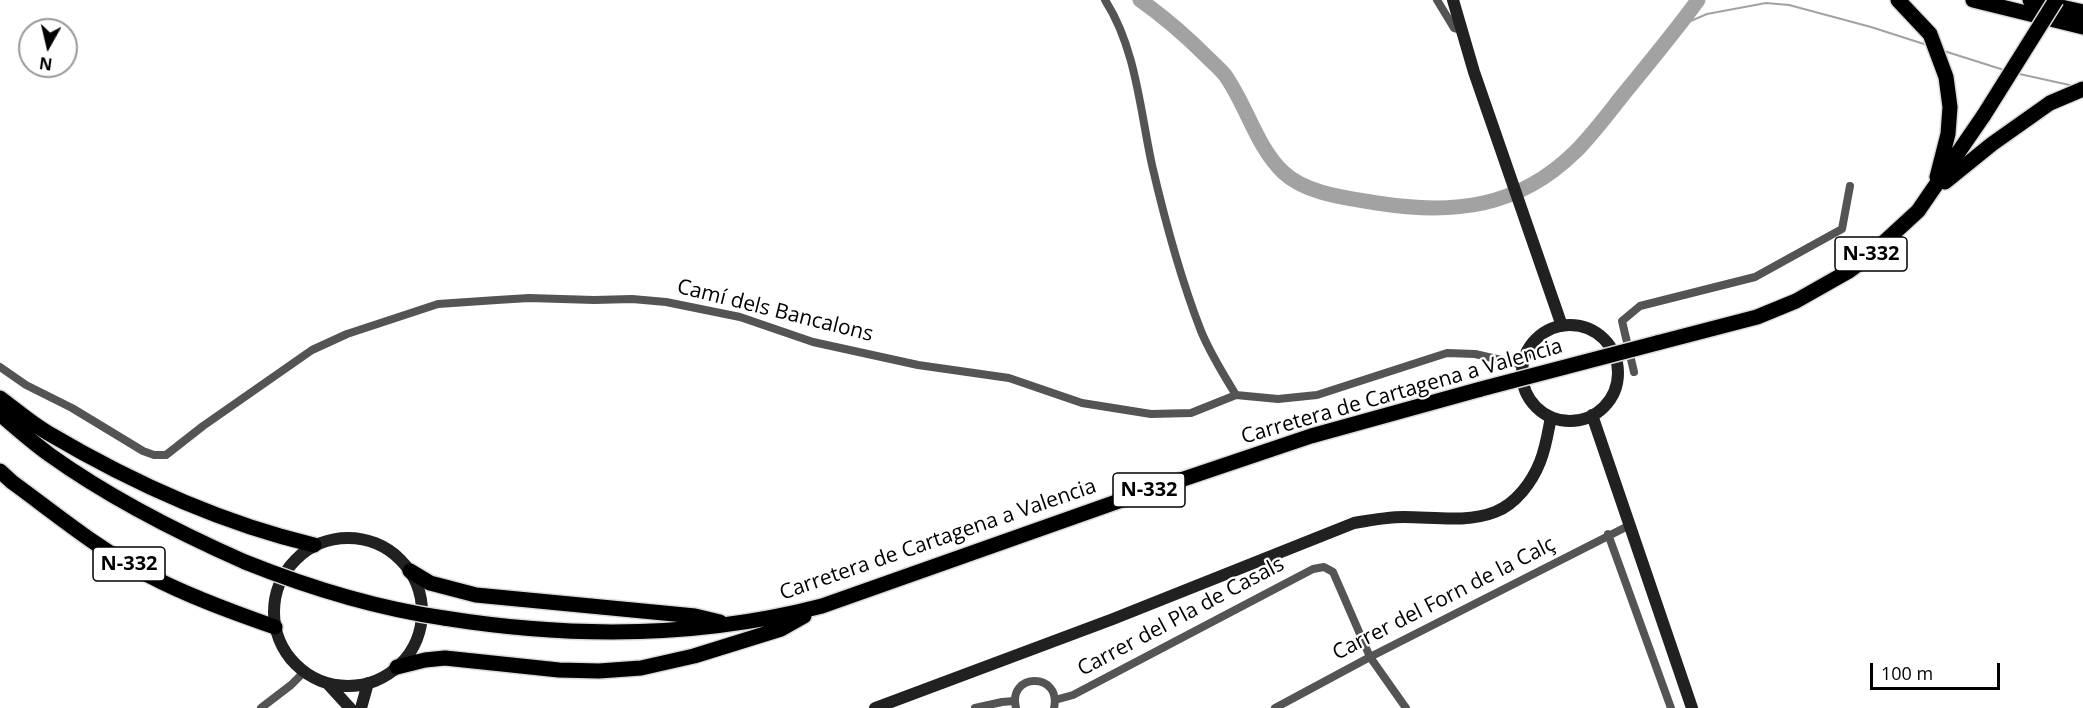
<!DOCTYPE html>
<html>
<head>
<meta charset="utf-8">
<style>
  body { margin:0 }
  #map { position:relative; width:2083px; height:708px; overflow:hidden; background:#fff; font-family:"Open Sans",sans-serif }
  canvas { display:block }
  .north { position:absolute; left:18px; top:18px; width:60px; height:60px; box-sizing:border-box; background:#fff; border:2px solid #999; border-radius:50%; rotate:188deg; font-size:16px; font-weight:700; line-height:24px; text-align:center; color:#000 }
  .north::after { content:''; display:block; margin:auto; width:21px; height:27px; background:#000; clip-path:polygon(50% 0,100% 100%,50% 72%,0 100%) }
  .scale { position:absolute; left:1870px; top:663px; width:130px; height:27px; box-sizing:border-box; border:3px solid #000; border-top:0; padding-left:8px; font-size:18px; line-height:21px; white-space:nowrap; color:#000; -webkit-text-stroke:4px #fff; paint-order:stroke }
</style>
</head>
<body>
<div id="map">
<canvas width="2083" height="708"></canvas>
<div class="north">N</div>
<div class="scale">100 m</div>
</div>
<script>
const ctx = document.querySelector('canvas').getContext('2d');
ctx.lineJoin = 'round';
function strokePath(path, color, width, dash) { ctx.strokeStyle = color; ctx.lineWidth = width; ctx.lineCap = dash ? 'butt' : 'round'; ctx.setLineDash(dash || []); ctx.stroke(path); }
function label(font, color, halo, rows, align = 'center') {
  ctx.font = font + ' "Open Sans",sans-serif'; ctx.lineWidth = 4.5; ctx.setLineDash([]); ctx.textBaseline = 'middle'; ctx.strokeStyle = halo; ctx.fillStyle = color; for (const [text, x, y, turn = 0] of rows) {
    ctx.save(); ctx.translate(x, y); ctx.rotate((+turn || 0) * Math.PI / 180); ctx.textAlign = isNaN(turn) ? turn : align; if (halo) ctx.strokeText(text, 0, 0); ctx.fillText(text, 0, 0); ctx.restore();
  }
}
strokePath(new Path2D(`
  M1679 26 1707 14 1766 3 1789 5 1871 27 1927 45
  M1944 51 2004 70
  M2015 73 2074 86`), '#a2a2a2', 2);
strokePath(new Path2D(`
  M1140 0C1164 17 1185 35 1206 56 1212 62 1219 68 1225 75 1247 106 1256 146 1283 172 1306 194 1347 198 1377 203 1453 215 1518 208 1575 152 1592 135 1607 115 1622 96 1648 64 1674 33 1698 0`), '#a2a2a2', 15);
const highway = new Path2D(`
  M1898 0 1930 34 1946 77 1950 107 1948 134 1937 177
  M1973 0 2083 27
  M2030 0 2083 12
  M1945 182 1992 144 2050 103 2083 89
  M1657 343 1757 317 1796 301 1849 271 1868 257 1918 211 1984 115
  M0 398C16 410 31 423 48 433 131 482 221 523 314 545
  M0 414C16 428 32 442 50 455 110 498 177 532 245 562
  M0 471 12 482C56 514 99 550 148 575 188 596 232 612 275 627
  M410 571 430 583 476 595 695 616 720 622
  M444 618C569 638 699 638 822 606L1136 495 1311 436 1481 389
  M397 667 425 660 445 658 559 670 599 671 641 668 694 656 781 629 804 616`);
strokePath(highway, '#dbdbdb', 18);
strokePath(new Path2D(`
  M1105 0C1136 48 1140 110 1152 165 1165 221 1180 277 1201 331 1210 353 1223 374 1236 395
  M1437 0 1454 28 1462 30
  M0 367 26 385 72 408 143 451 154 455H166L203 426 312 350 347 334 438 304 497 300 529 298 594 300 632 299 666 302 740 317 813 342 918 365 1009 378 1082 403 1151 414 1191 413 1236 395 1278 399 1317 395 1447 353 1475 354 1523 365
  M1634 372 1622 321 1640 306 1755 277 1842 229 1850 186
  M1608 534 1671 708
  M1055 700 1073 695 1313 569 1324 567 1333 572 1370 657 1406 708
  M261 708 291 685 304 672
  M975 708 1002 702 1014 701
  M1016 708C1007 672 1062 672 1054 708
  M1275 708 1370 657 1630 525`), '#545454', 8);
strokePath(new Path2D(`
  M1453 0 1474 72 1562 326
  M1522 373a48 48 0 1 1 96 0a48 48 0 1 1-96 0Z
  M1592 415 1692 708
  M274 612a74 74 0 1 1 148 0a74 74 0 1 1-148 0Z
  M328 684 350 708
  M361 708 368 683
  M875 708 1113 619 1354 523C1371 520 1387 517 1404 517 1433 517 1467 523 1495 512 1516 504 1532 482 1540 462 1546 447 1548 432 1551 417`), '#212121', 12);
strokePath(highway, '#000', 15);
const highwayBridge = new Path2D(`
  M1984 115 2056 0
  M1481 389 1657 343
  M245 562C310 588 375 608 444 618`);
strokePath(highwayBridge, '#dbdbdb', 18, []);
strokePath(highwayBridge, '#000', 15);
for (const [x, y, w] of [
  [1871,254,72],
  [1149,490,72],
  [129,564,72]
]) { const box = new Path2D(); box.roundRect(x - w / 2, y - 17, w, 34, 4.5); ctx.fillStyle = '#fff'; ctx.fill(box); strokePath(box, '#000', 1.5); }
label('bold 20px', '#000', null, [
  ["N-332",1871,254],
  ["N-332",1149,490],
  ["N-332",129,564]
]);
label('21px', '#000', '#fff', [
  ["Camí dels Bancalons",775,311,14],
  ["Carretera de Cartagena a Valencia",1402,392,-16],
  ["Carretera de Cartagena a Valencia",938,540,-19],
  ["Carrer del Forn de la Calç",1444,599,-27],
  ["Carrer del Pla de Casals",1181,617,-28]
]);
</script>
</body>
</html>
